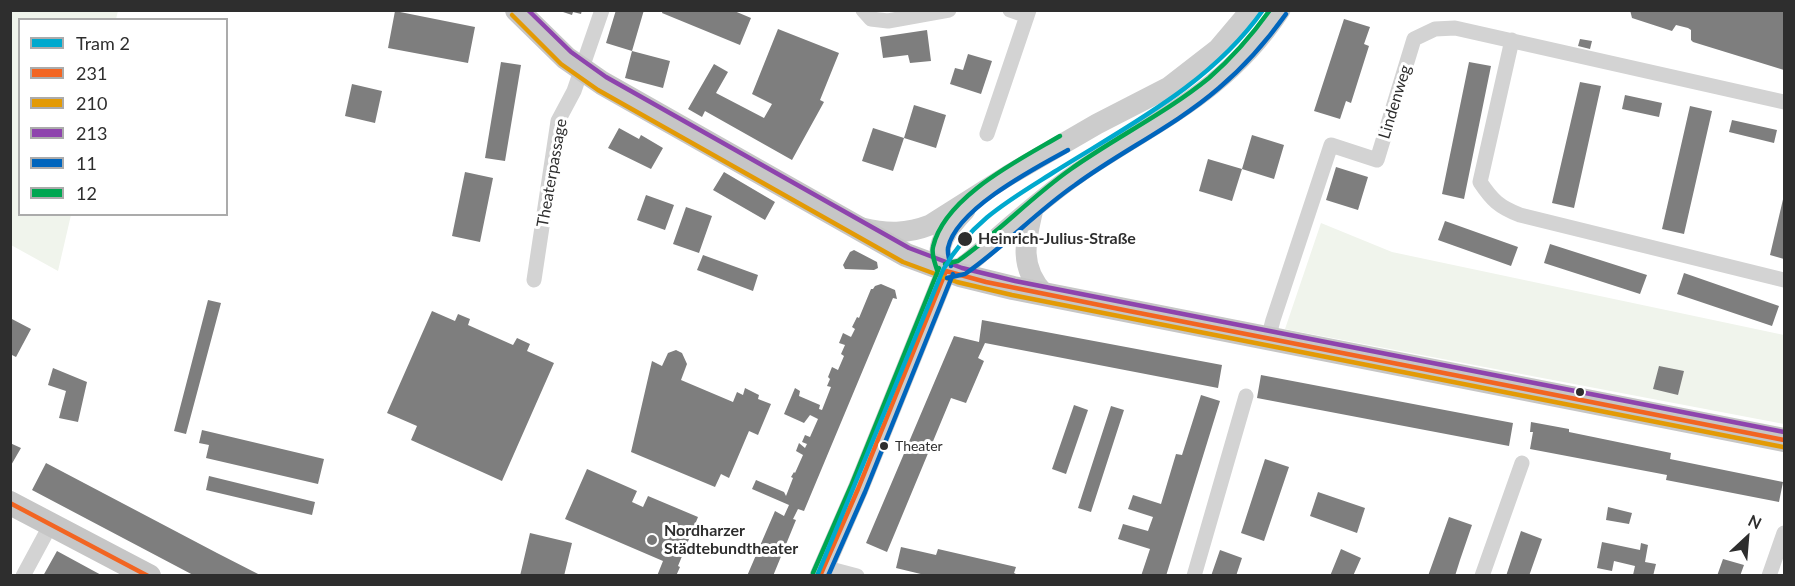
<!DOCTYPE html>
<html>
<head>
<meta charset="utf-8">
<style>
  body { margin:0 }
  #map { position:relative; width:1795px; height:586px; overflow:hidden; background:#fff; font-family:Lato,sans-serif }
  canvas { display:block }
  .frame { position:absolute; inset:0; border:12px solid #2e2e2e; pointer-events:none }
  .legend { position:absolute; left:18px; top:18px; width:210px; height:198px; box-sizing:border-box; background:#fff; border:2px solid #ababab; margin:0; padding:8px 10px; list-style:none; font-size:18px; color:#2e2e2e }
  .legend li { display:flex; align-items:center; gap:12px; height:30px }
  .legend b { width:30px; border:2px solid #ababab }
  .north { position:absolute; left:1717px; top:508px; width:60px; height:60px; -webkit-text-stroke:4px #fff; paint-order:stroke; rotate:26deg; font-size:16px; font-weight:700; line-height:24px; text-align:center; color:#2e2e2e }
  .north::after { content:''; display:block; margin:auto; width:21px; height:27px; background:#2e2e2e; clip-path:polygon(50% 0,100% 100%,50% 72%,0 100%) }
</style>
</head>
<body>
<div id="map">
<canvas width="1795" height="586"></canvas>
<div class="frame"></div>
<ul class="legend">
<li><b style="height:8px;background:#00a9ce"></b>Tram 2</li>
<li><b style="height:8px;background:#f26522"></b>231</li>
<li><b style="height:8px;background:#e39a05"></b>210</li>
<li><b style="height:8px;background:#8e44ad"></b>213</li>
<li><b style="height:8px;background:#0065bd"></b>11</li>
<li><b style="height:8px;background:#00a651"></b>12</li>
</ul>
<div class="north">N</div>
</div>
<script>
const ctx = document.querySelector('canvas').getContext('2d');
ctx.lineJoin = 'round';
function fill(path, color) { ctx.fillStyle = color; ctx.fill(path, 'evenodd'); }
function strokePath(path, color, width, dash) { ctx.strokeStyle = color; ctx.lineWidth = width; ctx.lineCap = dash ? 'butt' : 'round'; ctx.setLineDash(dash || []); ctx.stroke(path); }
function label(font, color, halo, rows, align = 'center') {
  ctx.font = font + ' Lato,sans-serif'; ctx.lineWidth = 6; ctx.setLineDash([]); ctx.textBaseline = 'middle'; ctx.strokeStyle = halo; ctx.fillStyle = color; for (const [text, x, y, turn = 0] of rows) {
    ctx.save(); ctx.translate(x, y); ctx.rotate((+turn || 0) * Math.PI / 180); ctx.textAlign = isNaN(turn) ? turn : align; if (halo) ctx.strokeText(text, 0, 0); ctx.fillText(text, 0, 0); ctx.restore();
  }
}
fill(new Path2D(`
  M10 11H118L116 19 20 20V214L71 215 58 271 11 245Z
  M1321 223 1392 252 1784 335V424L1285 329Z`), '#f0f4ec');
fill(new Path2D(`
  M570 10H582L581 14 573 12 572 15 560 11Z
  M616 10H644L632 51 606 43Z
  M663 10H732L751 18 740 45 662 13Z
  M1630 10H1784V70L1693 42 1691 40V30L1688 28 1676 25 1672 31 1632 18Z
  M395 11 475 27 468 63 388 48Z
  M1344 19 1370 27 1364 44 1369 46 1351 103 1346 101 1340 119 1314 111Z
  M778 29 839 53 820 100 824 102 792 160 705 111 702 117 688 109 714 64 728 72 716 93 764 118 772 104 752 94Z
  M927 30 931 61 910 63 908 55 883 58 880 37Z
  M1580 39 1592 41 1590 49 1578 46Z
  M632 51 670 61 663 88 625 78Z
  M968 54 992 61 981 94 950 84 955 68 963 70Z
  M501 62 521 65 505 161 485 158Z
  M1469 62 1491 66 1464 199 1442 194Z
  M1580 82 1601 86 1574 208 1552 203Z
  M352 84 382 91 375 123 345 116Z
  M1625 95 1662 103 1659 117 1622 109Z
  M914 105 946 115 936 148 904 138Z
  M1690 106 1712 111 1684 234 1662 229Z
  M1732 120 1777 130 1774 143 1729 132Z
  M619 128 639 139 641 135 663 148 651 169 608 148Z
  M873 128 904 138 893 171 862 161Z
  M1252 135 1284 145 1274 179 1242 169Z
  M1208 159 1242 169 1232 201 1199 191Z
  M1336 167 1368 177 1358 210 1326 200Z
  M465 172 493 178 480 242 452 236Z
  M724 172 775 202 765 220 713 190Z
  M646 195 674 205 665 230 637 220Z
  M1784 195V259L1770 255Z
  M686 207 712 216 699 253 673 244Z
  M1445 221 1518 247 1511 266 1438 240Z
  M1550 244 1647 275 1640 294 1544 263Z
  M854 250 877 262 878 268 874 270 845 269 843 265 850 252Z
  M703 255 758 275 753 291 697 270Z
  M1684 273 1779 306 1772 326 1677 294Z
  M881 284 895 290 897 299 893 298 804 511 798 509 793 519 796 520 773 576H747L775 511 784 516 789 505 752 489 756 480 784 492 786 496 793 478 791 477 794 472 795 473 803 455 796 451 799 443 805 448 807 444 802 442 805 435 810 437 818 419 810 415 804 423 784 414 795 388 800 391 799 396 820 405 819 409 822 410 831 387 827 386 830 379 828 377 832 367 838 370 844 356 841 354 845 345 839 343 843 333 851 337 855 329 852 327 857 317 859 318 871 289H873L875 286Z
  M208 300 221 303 186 434 174 431Z
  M432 311 455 321 458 314 470 319 468 325 513 345 517 338 530 344 527 351 554 363 502 481 411 440 417 426 387 413Z
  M10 318 31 329 16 357 10 354Z
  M982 320 1222 365 1218 388 985 343 978 358 984 361 966 403 951 398 887 552 866 543 954 336 979 342Z
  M676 350 682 353 687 364 681 380 733 402 737 392 743 395 745 388 759 395 758 399 771 404 758 435 749 431 729 478 721 474 715 487 631 452 652 361 662 366 668 353Z
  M1659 366 1684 371 1678 395 1653 389Z
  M53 368 87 382 78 422 59 418 66 391 48 385Z
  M1261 375 1513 423 1509 446 1257 398Z
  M1201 395 1220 401 1166 576H1141L1150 549 1118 539 1123 524 1148 531 1153 517 1128 509 1133 495 1161 504 1176 454 1182 455Z
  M1074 405 1088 410 1066 474 1052 469Z
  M1111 406 1124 410 1091 512 1078 508Z
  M1531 422 1569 429V432L1671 453 1670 459 1783 482 1779 502 1666 480 1667 475 1530 449 1533 432H1530Z
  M202 430 324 459 318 484 206 458 209 445 199 443Z
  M10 443 21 448 10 467Z
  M1265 459 1289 467 1264 541 1241 533Z
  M46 463 217 553 262 576H195L32 490Z
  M587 469 637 491 632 502 643 507 648 496 698 517 678 566 680 567 676 576H657L663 561 565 519Z
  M209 476 315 502 312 515 206 490Z
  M1318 492 1365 508 1357 533 1310 516Z
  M1608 507 1632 513 1629 524 1606 520Z
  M1449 517 1472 525 1460 560 1455 576H1428Z
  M1521 531 1542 539 1529 576H1506Z
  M530 533 572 543 564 576H520Z
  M1602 542 1640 550 1641 543 1648 545 1645 562 1656 564 1653 576 1633 575 1635 566 1614 561 1612 571 1597 568Z
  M901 547 936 555 938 549 1016 567 1014 573 1020 576H929L896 568Z
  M1341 549 1361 558 1353 576H1330Z
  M1220 550 1242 558 1236 576H1211Z
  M57 551 103 576H43Z
  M1723 559 1744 565 1740 576H1717Z`), '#7e7e7e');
strokePath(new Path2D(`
  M863 10 871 19 888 21 949 10
  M1010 10 1027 16
  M1512 40 1480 182C1492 200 1499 207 1520 215L1784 280
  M987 134 1029 10
  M534 280 558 121 574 91 602 10
  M1268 339 1273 320 1331 145 1377 160 1414 39 1435 29 1455 28 1784 102
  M823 567 857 576
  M23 576 51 524
  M1194 576 1246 396
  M1482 576 1522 463
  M1769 576 1784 533`), '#d3d3d3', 15);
strokePath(new Path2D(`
  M1033 209C1025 242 1019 267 1044 294
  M862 228C887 234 907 234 930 225L1009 175 1097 124 1169 87 1218 49 1251 10
  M946 271 961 268 968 263C1004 233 1039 200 1078 173 1156 120 1225 93 1280 10
  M946 271C930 248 949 227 965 210
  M820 576 858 489 946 271`), '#ccc', 21);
strokePath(new Path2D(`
  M517 10 566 58 602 83 906 255 960 275 1013 288 1784 440
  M10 503 149 576`), '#c6c6c6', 24);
strokePath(new Path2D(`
  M946 271 986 282 1129 311 1784 440
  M10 503 148 576
  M820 576 858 489 946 271`), '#f26522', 4.5);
strokePath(new Path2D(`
  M512 15 561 64 598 90 903 262 957 282 1012 295 1783 447`), '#e39a05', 4.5);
strokePath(new Path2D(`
  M528 10 571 52 606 77 909 248 962 268 1015 281 1784 432`), '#8e44ad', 4.5);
strokePath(new Path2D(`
  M951 266C950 261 947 254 948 248 956 209 1035 168 1068 150
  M947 278 965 274C1004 247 1036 212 1075 185 1121 151 1175 126 1219 88 1245 66 1266 42 1286 14
  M828 576 865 492 953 274`), '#0065bd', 4.5);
strokePath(new Path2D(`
  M945 264 958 261C998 233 1031 197 1071 169 1116 137 1166 113 1209 78 1232 58 1252 35 1270 10
  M937 270C935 263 931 254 933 247 944 197 1019 160 1060 136
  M813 573 851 486 939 268`), '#00a651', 4.5);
strokePath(new Path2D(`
  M817 576 943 270C971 221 1008 201 1054 172 1129 125 1211 84 1263 10`), '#00a9ce', 4.5);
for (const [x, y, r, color] of [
  [965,239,8,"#2e2e2e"],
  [1580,392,5,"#2e2e2e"],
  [884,446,5,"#2e2e2e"],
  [652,540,6,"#777"]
]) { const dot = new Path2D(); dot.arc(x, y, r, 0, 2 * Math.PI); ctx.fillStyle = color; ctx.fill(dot); strokePath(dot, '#fff', 2); }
label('14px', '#2e2e2e', '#fff', [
  ["Theater",895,446]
], 'left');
label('16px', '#2e2e2e', '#fff', [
  ["Lindenweg",1395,102,-73],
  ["Theaterpassage",552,173,-80]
]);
label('bold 16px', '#2e2e2e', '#fff', [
  ["Heinrich-Julius-Straße",978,239]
], 'left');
label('bold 16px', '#2e2e2e', '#fff', [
  ["Nordharzer",664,531],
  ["Städtebundtheater",664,549]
], 'left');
</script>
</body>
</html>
